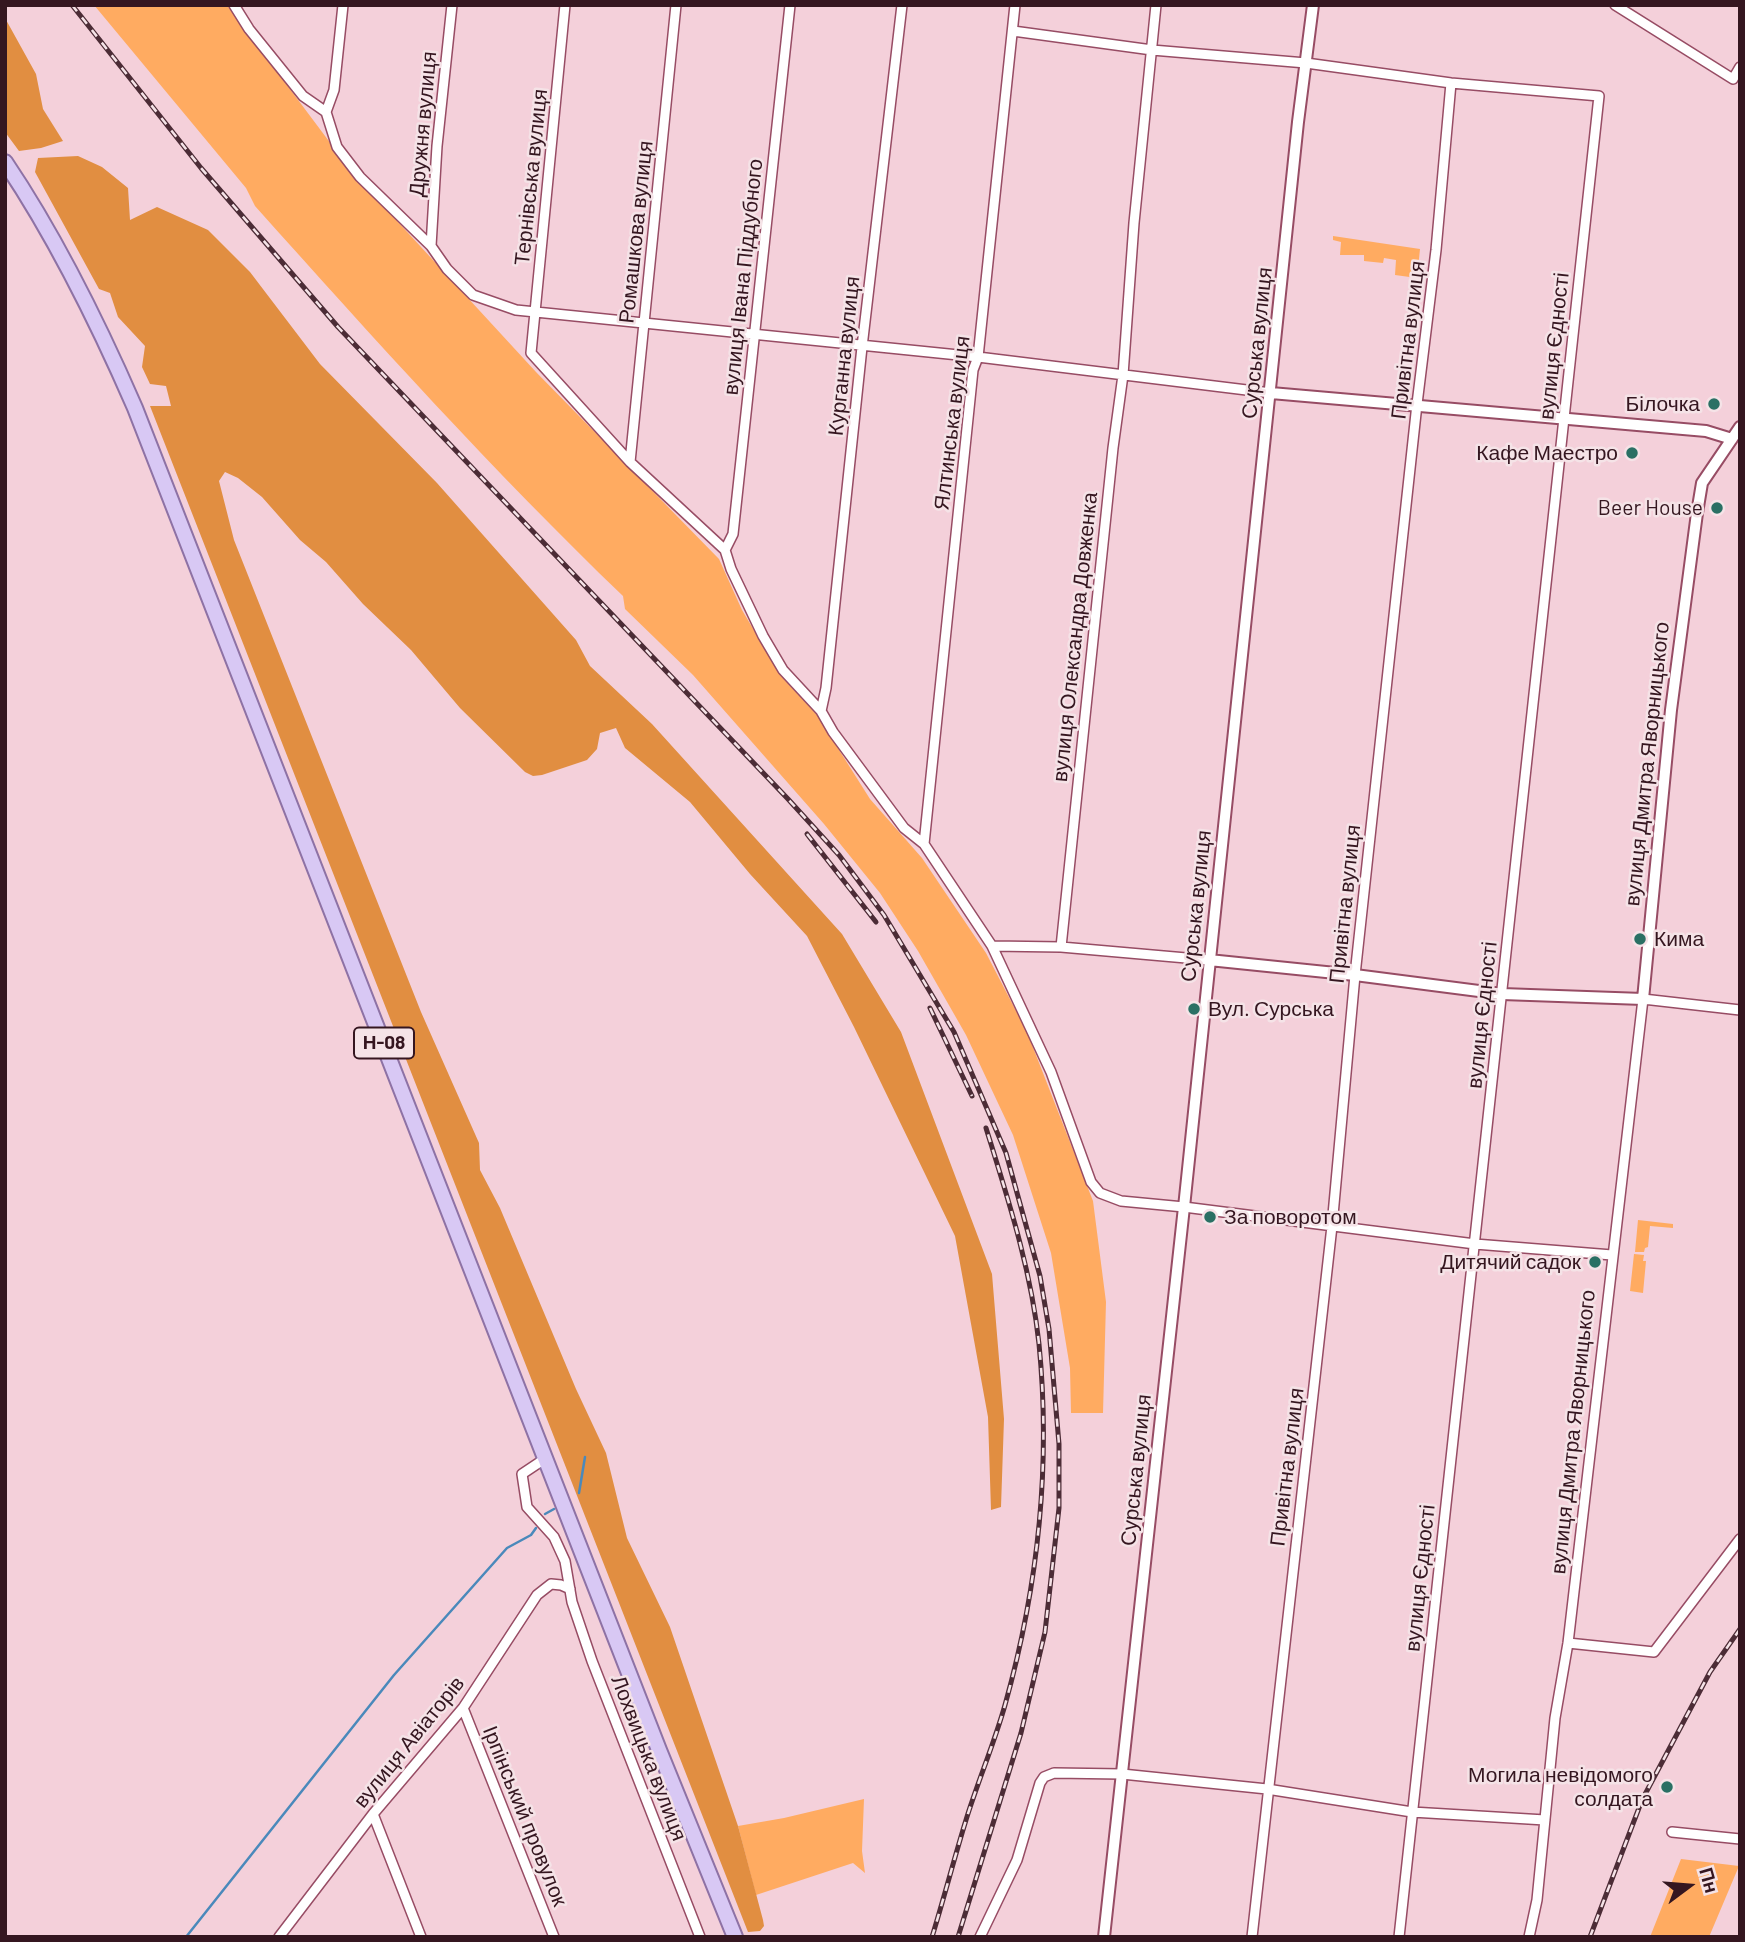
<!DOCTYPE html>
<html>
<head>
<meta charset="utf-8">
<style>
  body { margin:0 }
  #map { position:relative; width:1745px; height:1942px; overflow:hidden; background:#f4d0da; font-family:Barlow,sans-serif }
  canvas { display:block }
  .frame { position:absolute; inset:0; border:7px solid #351620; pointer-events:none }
  .north { position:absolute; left:1654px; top:1851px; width:70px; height:70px; -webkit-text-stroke:5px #f5e3e7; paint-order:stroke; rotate:74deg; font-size:19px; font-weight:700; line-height:28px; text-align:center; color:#351620 }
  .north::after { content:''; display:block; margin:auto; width:24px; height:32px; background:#351620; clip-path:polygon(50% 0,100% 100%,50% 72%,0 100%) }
</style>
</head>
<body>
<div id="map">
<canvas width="1745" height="1942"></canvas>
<div class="frame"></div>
<div class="north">Пн</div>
</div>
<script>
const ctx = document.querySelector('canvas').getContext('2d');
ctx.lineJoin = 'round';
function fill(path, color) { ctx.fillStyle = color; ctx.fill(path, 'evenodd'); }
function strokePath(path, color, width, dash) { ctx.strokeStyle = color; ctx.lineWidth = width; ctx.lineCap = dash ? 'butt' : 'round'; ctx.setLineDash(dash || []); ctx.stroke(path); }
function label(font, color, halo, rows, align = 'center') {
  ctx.font = font + ' Barlow,sans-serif'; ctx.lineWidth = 5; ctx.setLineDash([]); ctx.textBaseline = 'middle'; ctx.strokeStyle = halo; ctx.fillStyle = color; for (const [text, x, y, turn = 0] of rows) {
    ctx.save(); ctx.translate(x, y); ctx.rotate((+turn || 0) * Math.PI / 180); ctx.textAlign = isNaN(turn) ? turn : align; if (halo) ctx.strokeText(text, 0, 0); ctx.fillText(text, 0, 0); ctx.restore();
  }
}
fill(new Path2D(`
  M94 5H227L352 172 536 372 719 559 742 610 781 676 817 715 870 799 922 858 986 953 1027 1032 1093 1201 1106 1302 1103 1413H1071L1070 1368 1051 1253 1013 1135 966 1035 918 951 880 893 824 824 693 675 625 609 623 596C494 472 374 339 255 206L246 188Z
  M1333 236 1420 249 1417 278 1395 275 1396 260 1384 258 1383 263 1364 261V255H1340L1341 242 1333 240Z
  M1638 1220 1673 1224V1228L1650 1226 1648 1247 1645 1248 1644 1252H1635Z
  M1634 1254 1644 1255 1643 1261H1646L1643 1293 1630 1291Z
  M864 1799 862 1851 865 1873 853 1863 756 1895 738 1826 784 1818Z
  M1681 1859 1739 1866 1709 1937H1650Z`), '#ffab61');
fill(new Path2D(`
  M5 18 36 74 43 109 63 141 41 148 19 151 5 132Z
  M78 156 102 167 128 188 130 220 157 207 208 230 250 272 320 364 437 483 576 640 590 666 652 724 842 934 901 1032 992 1274 1004 1419 1001 1507 991 1510 988 1417 955 1236 854 1027 807 936 750 874 690 802 625 748 616 728 600 733 597 749 587 760 542 775 533 776 525 772 460 708 411 650 363 604 326 562 300 540 262 497 238 478 225 472 219 481 234 540 421 1012 479 1143 480 1170 500 1208 576 1389 606 1453 627 1538 670 1627 738 1826 763 1920 764 1926 760 1931 748 1932 150 406H171L166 386 150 384 142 367 145 346 118 317 110 293 99 289 35 172 38 158Z`), '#e18e41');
strokePath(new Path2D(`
  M579 1493 585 1457
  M545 1514 554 1509
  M186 1937 394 1675 507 1548 531 1535 536 1528`), '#4a89bb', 2.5);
const minor = new Path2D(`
  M234 5 249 29 303 96 326 112 337 147 360 177 431 246 447 269 473 295 516 310 978 357 1271 393
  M565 5 531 353 630 462 725 550 731 569 763 636 783 670 821 711 833 732 904 828 924 844 992 946
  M1156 5 1134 223 1123 375 1113 448 1061 947 992 946 1051 1072 1091 1182 1100 1193 1121 1201 1184 1207 1475 1244 1612 1255
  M1615 5 1733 79 1740 67
  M1013 31 1152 50 1306 63 1451 83 1599 96 1399 1937
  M326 112 334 90 343 5
  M431 246 437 146 452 5
  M630 462 676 5
  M725 550 733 534 790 5
  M821 711 826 688 862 347 902 5
  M924 844 973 370 978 357 1015 5
  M1061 947 1209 960
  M546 1458 522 1474 527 1507 554 1537 565 1561 572 1602 592 1661 700 1937
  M1568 1643 1654 1652 1740 1539
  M463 1708 554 1937
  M373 1814 421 1937
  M1672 1832 1740 1839
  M279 1937 373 1814 463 1708 537 1595 551 1584 561 1585 570 1589
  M980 1937 1017 1860 1040 1783 1044 1777 1054 1773 1122 1774 1267 1789 1412 1812 1545 1820
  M1252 1937 1332 1226 1355 975 1417 404 1436 250 1451 83
  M1529 1937 1537 1900 1555 1718 1568 1643 1643 999 1740 1010`);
const tertiary = new Path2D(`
  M1271 393 1706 431 1732 439
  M1209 960 1355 975 1502 994 1643 999 1671 710 1697 513 1702 483 1740 427
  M1104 1937 1184 1207 1298 122 1313 5`);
const primary = new Path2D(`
  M5 162C57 239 98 323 135 408L659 1750 735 1937`);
strokePath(minor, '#974c64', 12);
strokePath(tertiary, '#974c64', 14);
strokePath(primary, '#8e72a5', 18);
strokePath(minor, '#fff', 9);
strokePath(tertiary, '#fff', 10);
strokePath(primary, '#d8c8f4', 14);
const rail = new Path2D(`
  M72 5 201 168 338 327 788 799 839 855 884 915 954 1032 1006 1153 1040 1276 1049 1329 1059 1444V1508L1045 1632 1021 1733 958 1937
  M807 834 876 922
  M930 1008 972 1096
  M932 1937C944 1898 954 1859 966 1820 978 1781 994 1744 1005 1705 1038 1587 1051 1465 1039 1344 1031 1269 1008 1199 986 1128
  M1590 1937 1642 1800 1710 1672 1740 1629`);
strokePath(rail, '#4c2c36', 5);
strokePath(rail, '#f5e3e7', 2.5, [8]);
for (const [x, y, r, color] of [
  [1714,404,7,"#2a7064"],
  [1632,453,7,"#2a7064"],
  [1717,508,7,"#2a7064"],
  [1640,939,7,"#2a7064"],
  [1194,1009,7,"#2a7064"],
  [1210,1217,7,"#2a7064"],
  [1595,1262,7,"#2a7064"],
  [1667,1787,7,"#2a7064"]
]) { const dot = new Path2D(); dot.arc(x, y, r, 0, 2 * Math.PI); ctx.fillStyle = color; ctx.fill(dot); strokePath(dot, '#f5e3e7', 2.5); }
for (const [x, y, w] of [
  [384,1043,60]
]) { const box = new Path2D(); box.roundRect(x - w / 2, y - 15.5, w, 31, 5); ctx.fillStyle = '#f5e3e7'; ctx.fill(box); strokePath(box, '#351620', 2); }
label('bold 19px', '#351620', null, [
  ["Н-08",384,1043]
]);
label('21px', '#351620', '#f5e3e7', [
  ["Дружня вулиця",423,124,-85],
  ["Тернівська вулиця",531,177,-84],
  ["Ромашкова вулиця",636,232,-84],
  ["вулиця Івана Піддубного",743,277,-84],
  ["Привітна вулиця",1408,340,-83],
  ["Сурська вулиця",1257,343,-84],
  ["вулиця Єдності",1554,346,-84],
  ["Курганна вулиця",844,356,-84],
  ["Ялтинська вулиця",952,423,-83],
  ["вулиця Олександра Довженка",1075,637,-84],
  ["вулиця Дмитра Яворницького",1647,764,-84],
  ["Привітна вулиця",1345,904,-84],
  ["Сурська вулиця",1196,906,-84],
  ["вулиця Єдності",1482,1015,-84],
  ["вулиця Дмитра Яворницького",1573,1432,-84],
  ["Привітна вулиця",1287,1467,-83],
  ["Сурська вулиця",1136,1470,-84],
  ["вулиця Єдності",1420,1578,-84],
  ["вулиця Авіаторів",409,1742,-51],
  ["Лохвицька вулиця",649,1758,69],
  ["Ірпінський провулок",525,1816,68]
]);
label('21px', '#351620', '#f5e3e7', [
  ["Білочка",1700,404],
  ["Кафе Маестро",1618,453],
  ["Beer House",1703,508],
  ["Кима",1654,939,"left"],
  ["Вул. Сурська",1208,1009,"left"],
  ["За поворотом",1224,1217,"left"],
  ["Дитячий садок",1581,1262],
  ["Могила невідомого",1653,1775],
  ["солдата",1653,1799]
], 'right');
</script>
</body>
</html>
